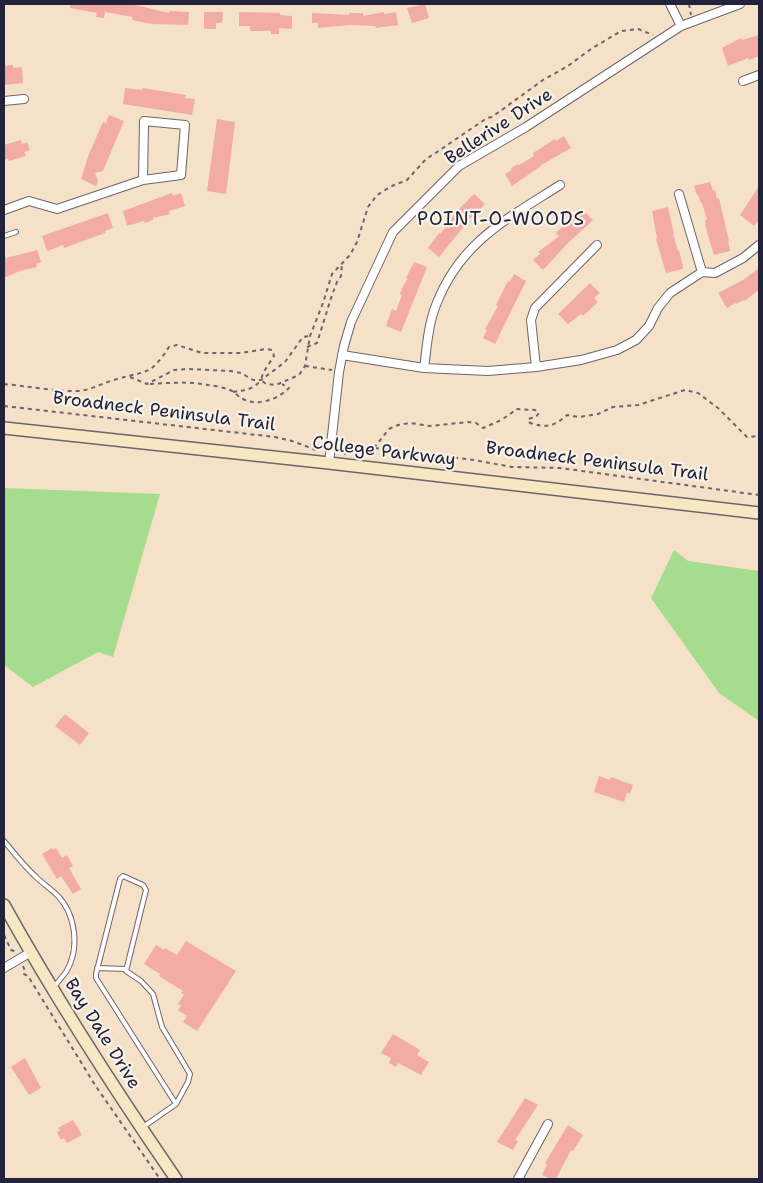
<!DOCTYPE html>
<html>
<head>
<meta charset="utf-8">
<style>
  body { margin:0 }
  #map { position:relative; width:763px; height:1183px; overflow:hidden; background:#f4e1c7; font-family:"Shantell Sans",sans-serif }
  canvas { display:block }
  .frame { position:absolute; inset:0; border:5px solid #22223b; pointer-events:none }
</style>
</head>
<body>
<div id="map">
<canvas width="763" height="1183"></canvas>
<div class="frame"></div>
</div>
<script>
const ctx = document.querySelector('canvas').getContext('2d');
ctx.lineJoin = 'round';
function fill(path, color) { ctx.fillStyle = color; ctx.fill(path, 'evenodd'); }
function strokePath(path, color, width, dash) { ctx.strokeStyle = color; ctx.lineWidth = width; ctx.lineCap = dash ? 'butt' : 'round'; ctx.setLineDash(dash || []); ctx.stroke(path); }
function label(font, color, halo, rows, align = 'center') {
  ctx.font = font + ' "Shantell Sans",sans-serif'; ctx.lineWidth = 4.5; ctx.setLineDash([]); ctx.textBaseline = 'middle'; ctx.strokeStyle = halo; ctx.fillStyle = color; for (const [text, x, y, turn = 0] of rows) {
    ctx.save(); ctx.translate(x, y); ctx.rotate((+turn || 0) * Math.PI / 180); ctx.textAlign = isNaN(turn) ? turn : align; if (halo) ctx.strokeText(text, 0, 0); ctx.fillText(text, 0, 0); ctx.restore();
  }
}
fill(new Path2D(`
  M4 488 160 494 113 657 98 652 33 687 4 665Z
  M674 550 688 561 759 571V721L719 693 651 598Z`), '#a5dc8d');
fill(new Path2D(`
  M70 4H124L123 5H135L169 13V11L189 12 188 25 152 24 132 20 133 17 105 12 104 18 96 17 97 13 70 8Z
  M425 4 429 18 412 23 407 8Z
  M204 12H223L222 23H216V29H204Z
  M239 12 280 13V15L292 16V29L279 28V34H271V31H250V26H239Z
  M384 12V14L396 12 398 25 376 28 375 26 349 25 318 28V23H312V13L349 15V13H363V16Z
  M759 35V56L749 60 748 58 728 66 722 48 741 38 742 40Z
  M13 65V68L22 67 23 83 4 85V66Z
  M125 88 142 90 143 88 186 95 185 98 195 99 192 115 123 104Z
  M109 115 124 121 103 171 95 173 98 181 96 186 81 179 89 154 103 122 106 123Z
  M217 119 235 122 226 194 207 191Z
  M564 136 571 148 541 165V166L512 186 505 174 512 170 511 168 518 164 519 165 534 156 533 153 555 139 556 141Z
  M21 140 22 144 27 142 30 150 24 152 26 156 9 161 8 159 4 160V145Z
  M710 182 713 191 715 190 717 199 719 198 729 241H728L730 251 714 255 706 229 705 220H707L702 203H701L698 195H697L694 186Z
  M759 186V220L754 226 740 215Z
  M172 193 173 196 181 193 185 206 169 211 170 214 153 218V220L145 223 144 221 127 226 123 211Z
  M474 194 485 204 479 210 478 209 439 257 428 248 439 233 440 234 451 221 450 220 461 207Z
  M668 207 674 234H673L678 251 679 250 683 267V269L666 273 656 239 657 238 652 211Z
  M583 210 593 220 567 244 543 270 533 260 540 254 538 252 559 236 556 233 575 215 577 216Z
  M108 213 113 228 105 231V233L64 248 63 245 47 251 42 236Z
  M37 250 41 262 36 264 37 267 20 271 4 278V254L7 260V258L10 257Z
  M414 262 427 267 401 332 386 326 392 309 396 311 402 295 400 294 403 286 408 278H406Z
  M759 268V290L744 301V300L736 304 735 303 727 308 718 293 743 280Z
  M514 274 526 281 495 344 483 338 487 330 485 329 498 306 496 305 508 281 510 282Z
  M590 283 600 293 594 298 598 302 583 316 581 314 568 324 558 314Z
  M65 714 89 733 80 745 55 726Z
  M599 776 610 780 611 777 633 785 630 794 627 793 624 802 594 792Z
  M52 848 53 850 56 848 62 858 67 855 73 866 69 868 81 889 73 894 61 876 57 879 42 854Z
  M186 941 236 971 197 1031 183 1022 187 1016 178 1010 181 1006 178 1004 184 995 181 993 183 991 159 976 160 974 144 964 156 945 164 950 165 948 177 955Z
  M393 1034 420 1050 417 1055 429 1062 421 1075 398 1063 396 1067 389 1063 391 1058 381 1053Z
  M25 1058 41 1088 29 1095 11 1067Z
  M525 1098 538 1105 515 1140 518 1141 513 1150 497 1142Z
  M73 1120 82 1135 67 1143 64 1138 61 1140 57 1132 60 1131 58 1128Z
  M568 1125 583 1135 573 1151 571 1150 556 1179H550L542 1175 547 1164 545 1163Z`), '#f2aca5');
const lane = new Path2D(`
  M4 236 16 232
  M4 841C14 853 23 865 35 876 42 883 51 889 58 896 76 915 80 949 66 972 62 977 58 982 54 987
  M97 968 126 969
  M143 1127 176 1104 96 978V974L120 879 123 876 143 885 146 890 126 971 141 981 153 994 162 1027 190 1074 188 1082 176 1104`);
const street = new Path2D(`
  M670 4 681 26
  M743 81 759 75
  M4 101 24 99
  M679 194 702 272
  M4 210 29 201 57 209 143 180 181 175 185 125 144 121 143 180
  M342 355 424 368 488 371 536 367 581 360 617 350 636 340 649 326 658 308 670 293 702 272 715 273 743 258 759 245
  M536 367 531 320 535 308 597 245
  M424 368C427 347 428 325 436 305 460 242 507 219 560 185
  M329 463 339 372 344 346 351 322 393 232 459 166 526 127 681 26 740 4
  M4 968 31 952
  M518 1179 548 1124`);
const secondary = new Path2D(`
  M4 428 329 463 759 513
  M4 905C56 999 115 1090 176 1179`);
strokePath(lane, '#6c656c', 6);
strokePath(street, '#6c656c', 10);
strokePath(secondary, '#6c656c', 14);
strokePath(new Path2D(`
  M689 4 691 15
  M307 347 317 343 332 295 337 282 341 276 342 263
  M305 366 332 370
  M130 377 147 384 174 370 188 369 231 371 241 373 253 380H261L285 362 303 337 309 336
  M4 384C26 386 58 392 80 391 93 389 105 382 117 379 148 370 150 376 169 347L177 345 202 353H241L266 349 272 350 274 356 263 373 261 380 266 384 276 385 299 375 305 366 310 336 323 303 332 274 350 255 357 242 368 207 377 195 392 186 407 180 426 159 434 154 487 118 492 117 543 80 568 66 591 49 621 31 638 29 653 35
  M150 384C169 383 188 381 208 385 216 386 227 388 234 392 237 394 239 398 243 399 258 407 278 399 289 388L282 384
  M233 392C245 390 253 390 261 380
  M4 406 275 437 292 441 319 451
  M374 448 389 429 398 425 410 423 430 426 468 422 476 423 483 428C495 423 507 418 516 409L535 410 539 413 536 417 528 419 530 423C546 428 554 427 567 415L579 417 598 414 613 407 638 405 685 390 698 393 718 408 747 437 759 436
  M344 454 365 447 374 448 474 460 512 467 560 468 759 495
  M4 935 11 950 14 951 15 953
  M23 966 25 971 24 974 28 976 95 1085 160 1179`), '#6c656c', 2, [4, 4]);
strokePath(lane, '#fff', 4);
strokePath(street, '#fff', 8);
strokePath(secondary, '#f7e8c3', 11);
label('18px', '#22223b', '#f7f3e8', [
  ["Bellerive Drive",499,127,-33],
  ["Broadneck Peninsula Trail",164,412,7],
  ["College Parkway",384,452,7],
  ["Broadneck Peninsula Trail",597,462,7],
  ["Bay Dale Drive",102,1034,58]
]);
ctx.letterSpacing = '1px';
label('19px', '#22223b', '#f7f3e8', [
  ["POINT-O-WOODS",501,220]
]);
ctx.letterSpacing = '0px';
</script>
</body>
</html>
